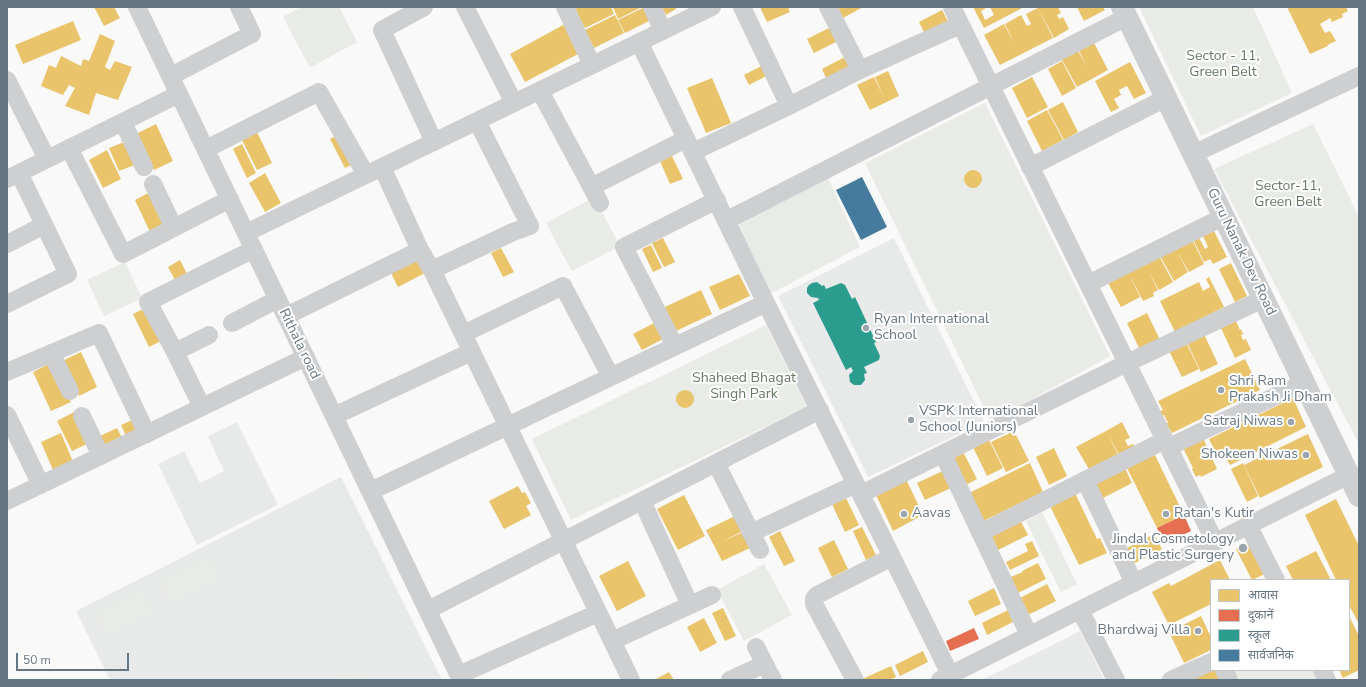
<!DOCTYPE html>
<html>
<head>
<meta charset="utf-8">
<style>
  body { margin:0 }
  #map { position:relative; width:1366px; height:687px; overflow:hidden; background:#f9f9f9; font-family:"Nunito Sans","Noto Sans Devanagari",sans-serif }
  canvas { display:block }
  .frame { position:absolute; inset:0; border:8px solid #657683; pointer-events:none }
  .legend { position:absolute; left:1210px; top:579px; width:140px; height:92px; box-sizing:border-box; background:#fff; border:1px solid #c1c8cd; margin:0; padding:5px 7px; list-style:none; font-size:12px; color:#657683 }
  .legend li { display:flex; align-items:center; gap:8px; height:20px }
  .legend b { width:20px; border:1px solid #c1c8cd }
  .scale { position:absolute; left:16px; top:653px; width:113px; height:18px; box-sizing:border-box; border:2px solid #657683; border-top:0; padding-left:5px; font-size:12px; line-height:14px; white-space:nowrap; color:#657683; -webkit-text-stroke:3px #fff; paint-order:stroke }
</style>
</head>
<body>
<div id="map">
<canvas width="1366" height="687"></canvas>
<div class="frame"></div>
<ul class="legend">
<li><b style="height:11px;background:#e9c46a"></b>आवास</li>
<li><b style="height:11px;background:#e76f51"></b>दुकानें</li>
<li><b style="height:11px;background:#2a9d8f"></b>स्कूल</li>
<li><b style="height:11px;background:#457b9d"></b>सार्वजनिक</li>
</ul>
<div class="scale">50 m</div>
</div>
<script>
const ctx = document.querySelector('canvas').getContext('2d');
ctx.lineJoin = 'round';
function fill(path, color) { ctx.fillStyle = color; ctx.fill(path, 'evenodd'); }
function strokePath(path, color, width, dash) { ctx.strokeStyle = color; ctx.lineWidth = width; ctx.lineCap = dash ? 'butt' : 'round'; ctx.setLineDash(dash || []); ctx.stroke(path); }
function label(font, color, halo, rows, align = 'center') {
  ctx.font = font + ' "Nunito Sans",sans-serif'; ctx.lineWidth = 4; ctx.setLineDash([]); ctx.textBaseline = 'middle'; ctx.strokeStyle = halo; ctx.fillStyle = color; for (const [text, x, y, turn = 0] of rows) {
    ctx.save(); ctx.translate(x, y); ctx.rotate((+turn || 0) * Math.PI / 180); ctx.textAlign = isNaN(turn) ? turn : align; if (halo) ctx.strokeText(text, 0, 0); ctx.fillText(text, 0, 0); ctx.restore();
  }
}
fill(new Path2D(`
  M894 238 984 422 868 477 778 296Z
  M237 422 278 505 197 545 158 464 184 451 200 483 224 471 208 436Z
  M341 477 442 680H110L76 611Z
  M1080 631 1104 680H981L1063 640Z`), '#e8e9e9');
fill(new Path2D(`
  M301 7H339L357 42 310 68 283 17Z
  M1139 7H1253L1292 93 1201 136Z
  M985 103 1110 356 991 422 865 163Z
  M1313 124 1359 217V444L1214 169Z
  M827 176 860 247 770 294 733 224Z
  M594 197 620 246 572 271 559 248 546 223Z
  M125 262 142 298 104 316 87 280Z
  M766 325 807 407 571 520 532 439Z
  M1042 512 1077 584 1061 592 1026 521Z
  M209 558 219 580 170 604 160 581Z
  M764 564 792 615 744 641 717 590Z
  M144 590 154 612 105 636 95 613Z
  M361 668 366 680H334Z
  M1230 670H1315L1320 680H1235Z`), '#e8ebe6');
fill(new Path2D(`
  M94 7H114L120 18 104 26Z
  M580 7H611L614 14 585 28 575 9Z
  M613 7H642L618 19Z
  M645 7 655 18 625 33 618 20Z
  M662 7H675L676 9 666 15Z
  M760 7H788L790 12 767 22Z
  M837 7H863L843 18Z
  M973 7H988L981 11 985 20 994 15 990 7H1024L984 28Z
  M1039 7H1058L1061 13 1057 15 1059 19 1063 17 1069 29 1054 38 1038 8Z
  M1077 7H1103L1105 10 1084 21Z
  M1287 7H1346L1348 11 1342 14 1343 17 1332 22 1330 18 1320 24 1325 33 1330 31 1336 41 1327 45 1328 46 1310 54Z
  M1038 8 1053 38 1000 65 984 35 1004 24 1015 45 1005 24 1021 15 1027 26 1031 24 1026 14Z
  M942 10 950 25 927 38 919 22Z
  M615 15 624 33 594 48 585 30Z
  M73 21 81 40 23 64 15 45Z
  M565 24 580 53 525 82 510 54Z
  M831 27 838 41 814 53 807 39Z
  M100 34 115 41 105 67 110 70 115 61 132 67 118 100 96 93 89 115 65 106 75 88 69 85 63 95 41 86 49 65 56 68 61 56 81 66 83 59 89 61Z
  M1093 41 1108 70 1077 87 1061 58 1077 49 1088 69 1078 49Z
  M845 57 852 72 829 84 822 69Z
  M1062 61 1076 88 1062 96 1048 69Z
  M1130 62 1146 93 1134 99 1127 86 1119 90 1121 95 1114 99 1119 108 1111 112 1095 81Z
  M767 63 772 73 749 85 744 75Z
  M888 71 899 96 870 110 857 85 874 77 884 98 875 77Z
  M1032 77 1048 107 1027 118 1012 88Z
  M712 78 731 123 706 133 687 88Z
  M1063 102 1078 132 1064 140 1048 110Z
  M1047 110 1063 140 1042 151 1027 121Z
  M156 124 173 161 154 170 136 134Z
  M257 132 272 163 257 170 242 140Z
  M342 133 357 162 345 168 330 139Z
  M127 141 137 164 119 171 109 148Z
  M242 144 256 173 247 178 233 149Z
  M107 150 121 179 103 188 89 160Z
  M672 156 683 179 670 184 660 161Z
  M964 179a9 9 0 1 1 18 0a9 9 0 1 1-18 0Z
  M265 173 281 203 265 212 249 183Z
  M152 191 168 225 151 234 135 200Z
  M1211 225 1227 257 1213 264 1210 259 1204 262 1191 235 1196 232 1205 249 1208 247 1200 230Z
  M1191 237 1204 264 1189 272 1176 250 1188 272 1174 281 1159 254Z
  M663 238 675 262 664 267 652 243Z
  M651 245 662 268 653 272 642 249Z
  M501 248 514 272 503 277 491 253Z
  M1158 254 1173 282 1159 290 1148 271 1158 290 1153 293 1154 296 1143 301 1129 274 1140 297 1121 307 1107 281Z
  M418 259 425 273 398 287 391 273Z
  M180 260 189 278 177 284 168 267Z
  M1231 263 1247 296 1235 302 1219 269Z
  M739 274 750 296 720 310 709 287Z
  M1209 277 1224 307 1175 332 1160 301 1199 282 1203 291 1210 287 1206 279Z
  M701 290 712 314 676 331 665 307Z
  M149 306 165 339 149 347 133 314Z
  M1147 313 1161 342 1141 352 1127 323Z
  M1235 319 1240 330 1241 329 1243 334 1241 335 1243 340 1246 339 1251 350 1235 358 1220 326Z
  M656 322 665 338 642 350 633 334Z
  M1203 332 1218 364 1201 372 1186 340Z
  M1185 340 1199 369 1182 377 1168 349Z
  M81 352 97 387 79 396 62 361Z
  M1245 359 1260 390 1172 433 1166 423H1168L1164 415 1162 416 1160 411 1163 410 1158 401Z
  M53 362 71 402 51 411 33 372Z
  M676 399a9 9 0 1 1 18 0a9 9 0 1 1-18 0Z
  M1293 398 1306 427 1230 465 1225 456 1224 457 1222 452 1217 455 1209 439Z
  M76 411 91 442 72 451 57 421Z
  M139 417 143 428 126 436 121 425Z
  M1122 422 1130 438 1125 440 1128 446 1133 444 1137 452 1122 460 1106 431Z
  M117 428 123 440 103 449 98 437Z
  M1014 431 1029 461 1006 472 991 442Z
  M1106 431 1121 460 1093 476 1076 447Z
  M61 433 73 462 53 470 41 442Z
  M1308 434 1323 467 1260 498 1244 465Z
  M988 438 1003 468 987 476 973 447Z
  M1203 438 1217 469 1201 477 1200 475 1196 477 1192 469 1193 468 1183 448Z
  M1054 448 1067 476 1049 485 1036 457Z
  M963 452 977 479 966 485 953 457Z
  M1154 453 1184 515 1157 528 1126 466Z
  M1030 463 1043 492 979 523 965 495Z
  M1243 463 1258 496 1247 502 1231 469Z
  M1124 466 1132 483 1103 498 1094 481Z
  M945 470 953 487 925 500 917 483Z
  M906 479 923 515 893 531 876 495Z
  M518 486 522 493 525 492 531 503 526 506 531 515 504 529 489 501Z
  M1074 491 1097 539 1100 538 1107 553 1079 565 1049 504Z
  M684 495 705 536 678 550 657 509Z
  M845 496 859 525 845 532 831 502Z
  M1336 499 1359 546V624L1349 605V580H1336L1305 515Z
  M735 516 743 531 721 542 743 532 750 548 722 561 706 530Z
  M1019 518 1028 535 998 550 990 533Z
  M862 527 876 555 866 560 853 531Z
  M780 531 795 561 784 566 769 537Z
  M1154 534 1162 549 1135 563 1127 548Z
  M834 540 848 569 832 577 818 548Z
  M1032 541 1039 556 1010 570 1006 562 1028 551 1025 544Z
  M1253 541 1269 572 1252 580 1236 549Z
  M1316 551 1331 580H1293L1286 566Z
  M1220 560 1230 580H1211V604L1169 625 1152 592 1169 583 1171 586Z
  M628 561 646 596 617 611 599 576Z
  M1038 563 1046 579 1016 594 1008 578 1023 572 1022 571Z
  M1047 584 1056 601 1026 616 1018 599Z
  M994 588 1001 604 975 616 968 601Z
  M723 608 736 636 725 641 712 613Z
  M1008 610 1013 622 987 635 982 623Z
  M1201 616 1211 637V650L1184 663 1169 632Z
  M1349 616 1359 636V670L1343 678 1339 670H1349Z
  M704 618 717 643 700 652 687 627Z
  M923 651 928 662 900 676 895 665Z
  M891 666 896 677 889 680H860Z
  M1215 670 1220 680H1186Z
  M669 672 674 680H654Z`), '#e9c46a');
fill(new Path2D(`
  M1184 515 1191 531 1165 544 1157 528Z
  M974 628 979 639 950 651 946 641Z`), '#e76f51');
fill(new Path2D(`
  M817 282 822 286 824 285 826 289 841 283 845 285 852 299 855 297 876 342 874 343 880 356 879 360 864 367 867 373 864 374 865 380 861 385H854L850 382 849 375 853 371 851 367 846 370 813 303 819 300 818 298 811 297 807 293V288L809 285 812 283Z`), '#2a9d8f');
fill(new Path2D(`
  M862 177 887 227 861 240 836 190Z`), '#457b9d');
strokePath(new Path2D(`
  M137 7 461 680
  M424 7 382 30 434 142
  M465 7 514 103
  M565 7 592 65
  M652 7 663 31
  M828 7 860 70 960 25
  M952 7 1215 542
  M639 42 766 303 950 674
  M171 76 252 34 239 7
  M7 80 47 159
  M540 91 600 203
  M789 106 860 70
  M123 122 144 167
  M69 148 123 254 230 199
  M206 149 319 92 366 175
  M693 152 789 106 742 7
  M1193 154 1359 76
  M382 167 420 250 432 270 631 680
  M1030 167 1166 98
  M7 179 179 94
  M153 184 174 228
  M591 187 686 139
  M727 220 1127 17
  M246 233 712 7
  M7 244 44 225
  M432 270 513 232 530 226 477 121
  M1088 284 1223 217
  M7 304 68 274 19 173
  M286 316 420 250
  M232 323 278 299
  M463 334 563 286 611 377
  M675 346 624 247 717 200
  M175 352 209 335
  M51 353 70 391
  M7 372 99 333 147 434
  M202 407 175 352 148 302 254 249
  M7 415 41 485
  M82 416 101 456
  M334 416 471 352
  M1169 447 1305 382
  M943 454 1029 635
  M716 463 760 550
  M1085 480 1134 583
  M371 491 766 303
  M861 494 1127 363 1263 299
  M7 501 306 357
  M642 501 690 605
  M1248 525 1276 580
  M751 533 856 484
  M980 533 1165 440
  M428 610 820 410
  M1080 610 1116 680
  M612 641 712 595
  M756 647 773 680
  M1224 670 1229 680
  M1322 670 1327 680
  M459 675 598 613
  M730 680 765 664
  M855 680 814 604V599L817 595 892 557
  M940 680 1349 475
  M1171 680 1211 662`), '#cecfd0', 18);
strokePath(new Path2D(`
  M1122 7 1359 496`), '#cecfd0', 22);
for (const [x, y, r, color] of [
  [866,328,4,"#99a4ac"],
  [1221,390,4,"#99a4ac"],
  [911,420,4,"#99a4ac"],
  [1291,422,4,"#99a4ac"],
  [1306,455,4,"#99a4ac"],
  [904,514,4,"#99a4ac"],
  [1166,514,4,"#99a4ac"],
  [1243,548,5,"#99a4ac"],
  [1198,631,4,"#99a4ac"]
]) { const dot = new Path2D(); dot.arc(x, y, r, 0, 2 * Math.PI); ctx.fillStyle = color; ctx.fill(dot); strokePath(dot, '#fff', 1.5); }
label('14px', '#687a64', '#fff', [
  ["Sector - 11,",1223,57],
  ["Green Belt",1223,73],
  ["Sector-11,",1288,187],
  ["Green Belt",1288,203],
  ["Shaheed Bhagat",744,379],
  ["Singh Park",744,395]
]);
label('14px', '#657683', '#fff', [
  ["Guru Nanak Dev Road",1241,252,64],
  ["Rithala road",299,344,64]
]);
label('14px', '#657683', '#fff', [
  ["Ryan International",874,320],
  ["School",874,336],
  ["Shri Ram",1229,382],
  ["Prakash Ji Dham",1229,398],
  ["VSPK International",919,412],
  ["School (Juniors)",919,428],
  ["Satraj Niwas",1283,422,"right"],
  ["Shokeen Niwas",1298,455,"right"],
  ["Aavas",912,514],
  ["Ratan's Kutir",1174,514],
  ["Jindal Cosmetology",1234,540,"right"],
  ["and Plastic Surgery",1234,556,"right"],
  ["Bhardwaj Villa",1190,631,"right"]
], 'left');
</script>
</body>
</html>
